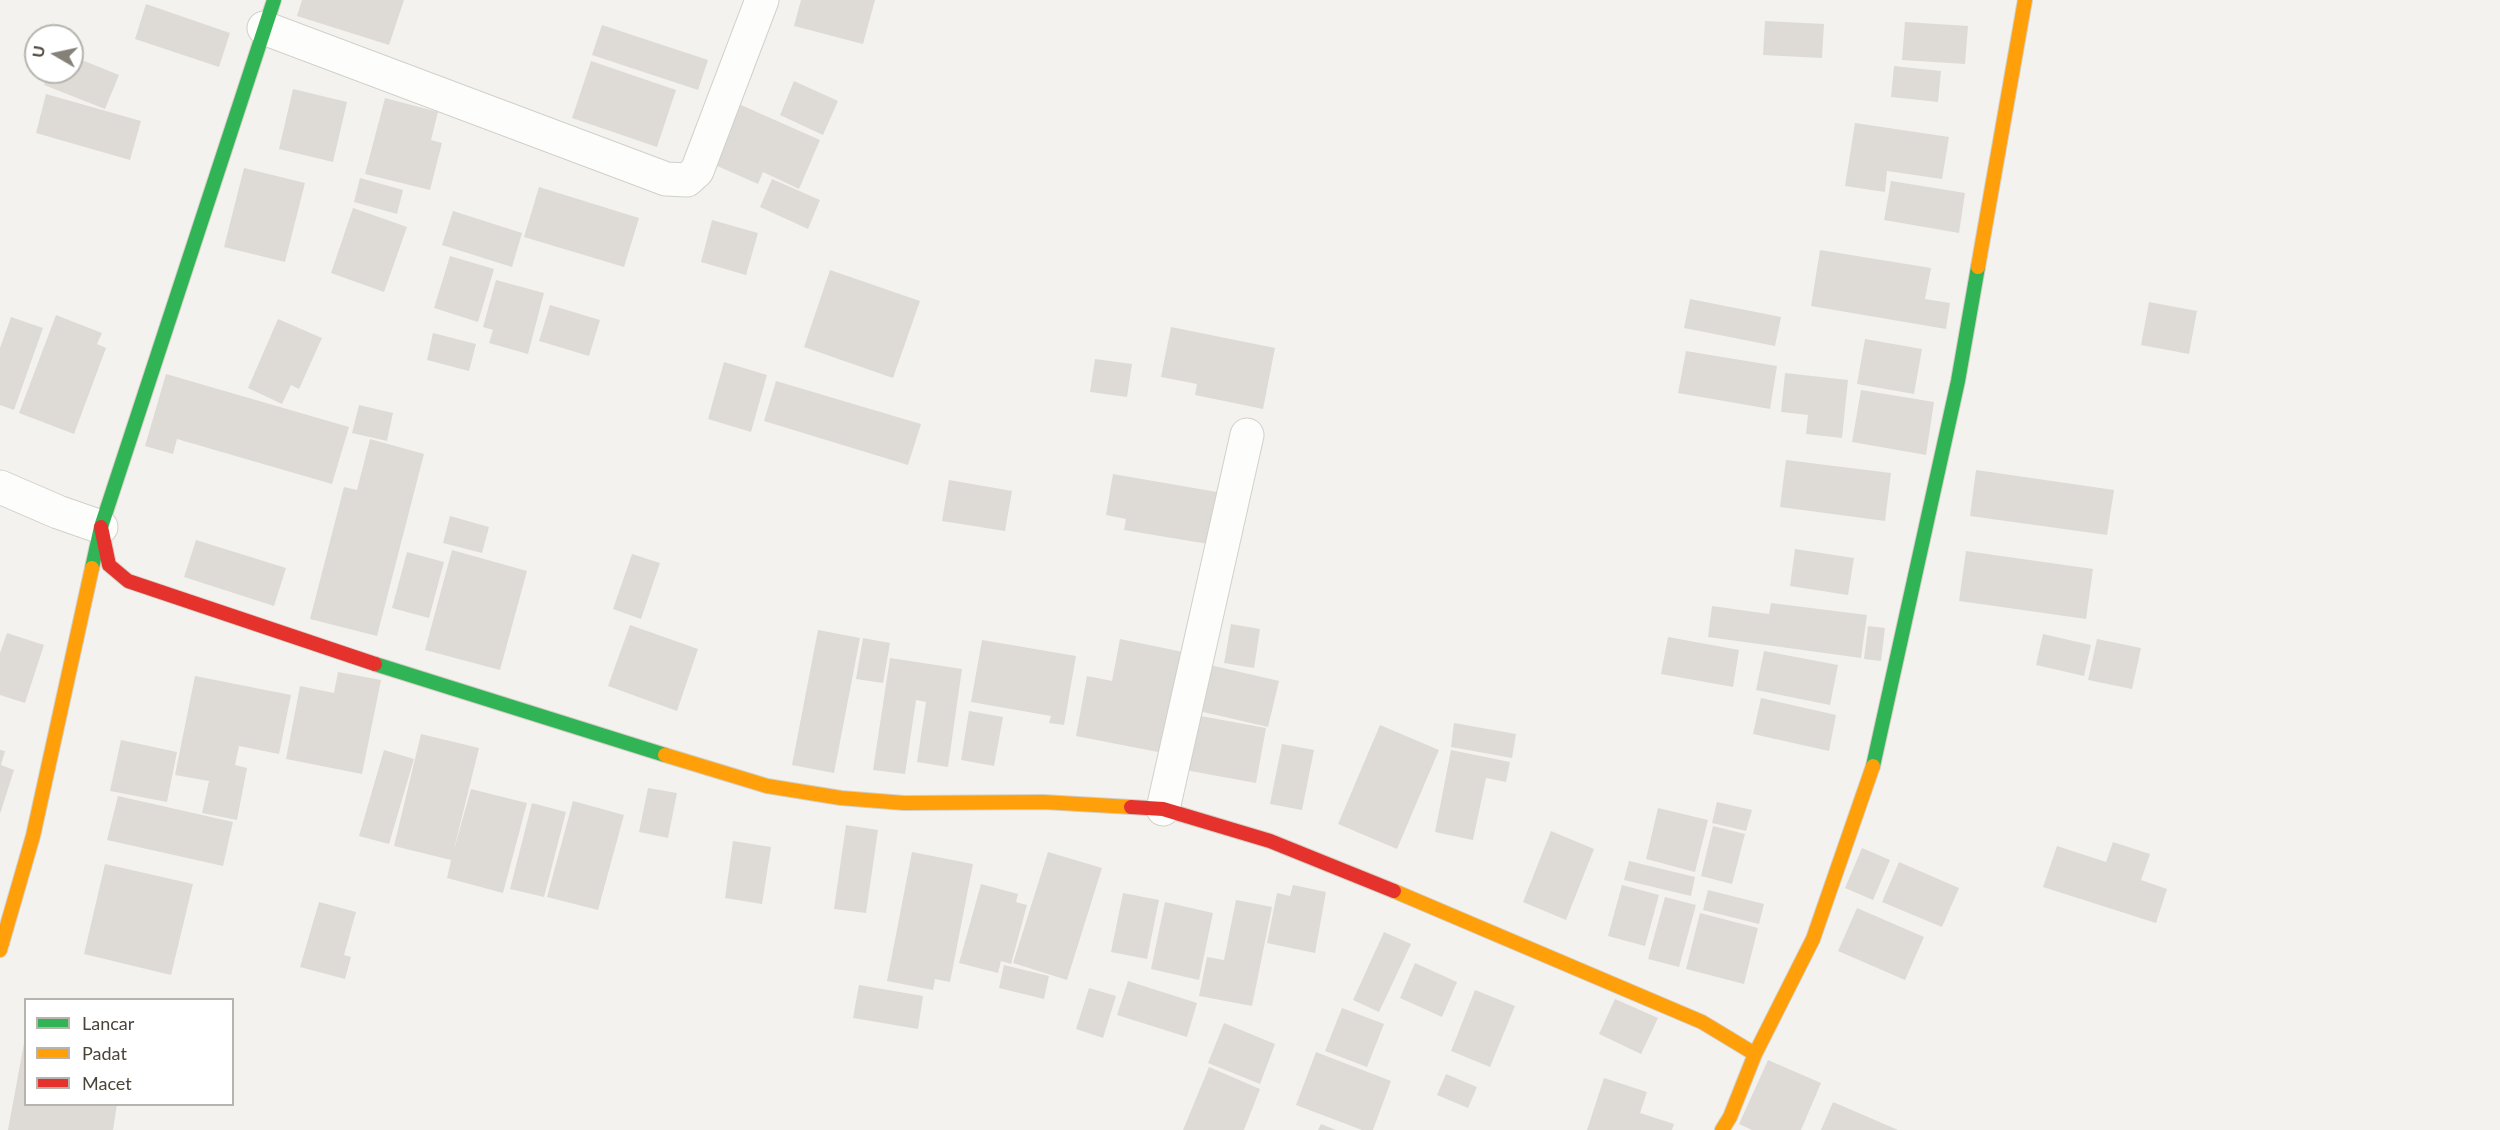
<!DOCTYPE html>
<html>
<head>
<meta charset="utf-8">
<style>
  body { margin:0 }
  #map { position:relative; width:2500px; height:1130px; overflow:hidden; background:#f4f2ee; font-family:Lato,sans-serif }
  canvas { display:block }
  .legend { position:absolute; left:24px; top:998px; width:210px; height:108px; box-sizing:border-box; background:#fff; border:2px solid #b7b4b0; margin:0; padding:8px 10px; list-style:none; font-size:18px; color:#4b4439 }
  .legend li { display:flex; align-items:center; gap:12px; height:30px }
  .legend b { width:30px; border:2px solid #b7b4b0 }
  .north { position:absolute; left:24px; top:24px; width:60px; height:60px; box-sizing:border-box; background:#fff; border:2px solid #b7b4b0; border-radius:50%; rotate:279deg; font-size:16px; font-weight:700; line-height:24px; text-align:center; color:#4b4439 }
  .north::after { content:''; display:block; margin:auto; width:21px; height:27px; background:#868178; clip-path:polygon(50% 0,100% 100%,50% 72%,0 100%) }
</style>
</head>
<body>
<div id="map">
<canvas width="2500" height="1130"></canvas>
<ul class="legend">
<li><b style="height:8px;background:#30b455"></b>Lancar</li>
<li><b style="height:8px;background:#ff9f0a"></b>Padat</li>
<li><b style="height:8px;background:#e5322d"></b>Macet</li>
</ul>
<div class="north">U</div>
</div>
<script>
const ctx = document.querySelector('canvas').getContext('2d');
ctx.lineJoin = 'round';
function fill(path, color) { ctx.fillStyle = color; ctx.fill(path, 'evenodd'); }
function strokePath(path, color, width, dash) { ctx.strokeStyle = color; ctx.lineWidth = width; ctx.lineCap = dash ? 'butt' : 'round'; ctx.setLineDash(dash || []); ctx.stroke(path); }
fill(new Path2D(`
  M302 0H404L389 45 297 16Z
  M801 0H875L863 44 794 26Z
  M146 4 230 33 219 67 135 39Z
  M1765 21 1824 24 1822 58 1763 55Z
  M1905 22 1968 26 1965 64 1902 60Z
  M602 25 708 60 698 90 592 55Z
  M72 56 119 75 105 109 44 85 49 72H72Z
  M591 61 676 90 657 147 572 118Z
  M1894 66 1941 71 1938 102 1891 97Z
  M794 81 838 101 823 135 780 115Z
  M293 89 347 102 333 162 279 149Z
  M46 94 141 121 130 160 36 133Z
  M385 98 438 112 431 140 442 143 430 190 365 174Z
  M732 101 820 140 799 189 763 172 758 184 706 161Z
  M1855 123 1949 137 1942 179 1887 171 1885 192 1845 186Z
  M244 168 305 183 285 262 224 247Z
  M360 178 403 190 397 214 354 202Z
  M772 179 820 200 808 229 760 207Z
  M1891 181 1965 193 1959 233 1884 220Z
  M539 187 639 218 624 267 524 237Z
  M353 208 407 227 384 292 331 273Z
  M453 211 522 233 512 267 442 245Z
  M712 220 758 233 746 275 701 262Z
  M1820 250 1931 268 1925 299 1950 303 1946 329 1811 306Z
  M450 256 494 269 478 322 434 308Z
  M830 270 920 301 893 378 804 347Z
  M496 280 544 293 528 354 489 343 493 330 483 327Z
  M1690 299 1781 317 1775 346 1684 328Z
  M2149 302 2197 311 2189 354 2141 345Z
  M550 305 600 320 589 356 539 341Z
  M56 315 102 333 97 344 106 348 74 434 19 413Z
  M11 317 43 328 14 410 0 405V348Z
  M278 319 322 338 299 389 291 385 282 404 248 388Z
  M1171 327 1275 348 1263 409 1195 395 1197 384 1161 377Z
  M433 333 476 344 469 371 427 360Z
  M1865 339 1922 349 1914 394 1857 384Z
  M1686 351 1777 366 1770 409 1678 393Z
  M1095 359 1132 364 1127 397 1090 392Z
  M724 362 767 375 751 432 708 419Z
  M1785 373 1848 380 1842 438 1806 434 1808 415 1781 412Z
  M166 374 349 427 332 484 177 439 173 454 145 446Z
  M776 381 921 424 908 465 764 421Z
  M1861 390 1934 402 1926 455 1852 442Z
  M359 405 393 413 387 441 352 433Z
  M370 439 424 454 377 636 310 619 344 487 357 490Z
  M1786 460 1891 473 1885 521 1780 507Z
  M1976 470 2114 490 2107 535 1970 516Z
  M1113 474 1217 492 1208 544 1124 530 1126 519 1106 515Z
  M949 480 1012 491 1005 531 942 521Z
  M450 516 489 527 482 553 443 543Z
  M196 540 286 568 274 606 184 577Z
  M1795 549 1854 558 1848 595 1790 586Z
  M452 550 527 571 500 670 425 650Z
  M1966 551 2093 569 2086 619 1959 601Z
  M407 552 444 562 429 618 392 608Z
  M632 554 660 563 641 619 613 609Z
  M1771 603 1867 615 1861 658 1708 637 1712 606 1769 614Z
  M1231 624 1260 629 1254 668 1224 663Z
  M630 625 698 649 677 711 608 686Z
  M1868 626 1885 628 1881 661 1864 659Z
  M818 630 860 638 834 773 792 765Z
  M7 633 44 645 25 703 0 695V653Z
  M2043 634 2091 645 2084 676 2036 665Z
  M1668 637 1739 650 1733 687 1661 674Z
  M863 638 890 643 883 683 856 679Z
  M1120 639 1183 652 1163 753 1076 736 1087 676 1112 681Z
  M2097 639 2141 648 2132 689 2088 680Z
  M982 640 1076 656 1064 725 1049 723 1051 716 971 702Z
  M1764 651 1838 665 1830 705 1756 690Z
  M890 658 962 669 948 767 917 762 926 702 916 700 905 774 873 770Z
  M1210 665 1279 681 1268 727 1199 711Z
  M338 672 381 680 362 774 286 759 300 686 334 693Z
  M195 676 291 695 279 754 239 746 235 765 247 768 237 820 202 813 209 781 175 775Z
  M1761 698 1836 715 1829 751 1753 734Z
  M969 711 1003 717 994 766 961 760Z
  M1195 715 1266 728 1256 783 1185 770Z
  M1454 723 1516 734 1512 758 1451 747Z
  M1380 725 1439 750 1397 849 1338 824Z
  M421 734 479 748 453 853 471 789 527 803 503 893 447 878 451 860 394 846Z
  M121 740 177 752 167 802 110 791Z
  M1282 744 1314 750 1302 810 1270 804Z
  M0 750 5 751 1 765 14 770 0 814Z
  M384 750 414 759 389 844 359 836Z
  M1451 750 1510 762 1506 782 1486 778 1473 840 1435 832Z
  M648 788 677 793 668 838 639 832Z
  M118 796 233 822 223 866 107 840Z
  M573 801 624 815 598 910 547 897Z
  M1717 802 1752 810 1746 831 1712 823Z
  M532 803 566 812 544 897 510 889Z
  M1658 808 1708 820 1695 872 1646 859Z
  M846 825 878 830 866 913 834 909Z
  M1713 826 1745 834 1732 884 1701 876Z
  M1551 831 1594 849 1566 920 1523 902Z
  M733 841 771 847 762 904 725 898Z
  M2113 842 2150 854 2141 880 2167 889 2156 923 2043 887 2057 846 2106 862Z
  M1862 848 1890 860 1873 900 1845 888Z
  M912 852 973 864 950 982 935 979 933 990 887 981Z
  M1048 852 1102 868 1067 980 1013 963Z
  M1629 861 1695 877 1691 896 1624 880Z
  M1899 862 1959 888 1942 927 1882 902Z
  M105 864 193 884 171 975 84 954Z
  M981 884 1018 894 1016 902 1027 905 1011 964 1001 961 998 973 959 963Z
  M1293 885 1326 892 1315 953 1267 943 1277 893 1290 896Z
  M1622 885 1659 895 1645 946 1608 936Z
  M1708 890 1764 904 1759 924 1703 910Z
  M1123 893 1159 900 1147 959 1111 952Z
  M1665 897 1696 905 1679 967 1648 959Z
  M1236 900 1272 907 1252 1006 1199 996 1207 957 1224 960Z
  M319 902 356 912 344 955 351 957 345 979 300 967Z
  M1165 902 1213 913 1199 980 1151 969Z
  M1857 908 1924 937 1905 980 1838 951Z
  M1700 913 1758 928 1744 984 1686 969Z
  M1384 932 1411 944 1379 1012 1353 1000Z
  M1415 963 1457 982 1442 1017 1400 998Z
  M1004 965 1049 976 1044 999 999 988Z
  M1128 981 1197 1003 1187 1037 1117 1015Z
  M859 985 923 996 918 1029 853 1018Z
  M1089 988 1116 996 1103 1038 1076 1029Z
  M1475 990 1515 1006 1490 1067 1451 1051Z
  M1615 999 1658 1018 1641 1054 1599 1034Z
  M1342 1008 1384 1024 1367 1067 1325 1051Z
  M1224 1023 1275 1044 1260 1084 1208 1063Z
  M24 1043 26 1104H117L113 1130H8Z
  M1316 1052 1391 1081 1373 1130H1362L1296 1105Z
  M1768 1060 1821 1083 1801 1130H1752L1739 1124Z
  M1209 1067 1260 1089 1244 1130H1183Z
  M1446 1074 1477 1087 1468 1108 1437 1095Z
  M1604 1078 1647 1092 1640 1113 1674 1124 1672 1130H1587Z
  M1833 1102 1868 1117 1898 1130H1821Z
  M1321 1124 1336 1130H1318Z`), '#dedbd6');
const street = new Path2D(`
  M264 28 666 179 687 180 697 171 762 0
  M0 487 58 512 101 527
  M1163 809 1247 435`);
const fast = new Path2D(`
  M92 568 101 527 274 0
  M375 664 665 755
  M1873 766 1958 381 1978 267`);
const slow = new Path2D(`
  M1978 267 2025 0
  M665 755 767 786 841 798 904 803 1043 802 1131 807
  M1394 891 1702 1022 1755 1054
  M0 950 33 836 92 568
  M1722 1130 1730 1117 1755 1054 1813 939 1873 766`);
const jam = new Path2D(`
  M101 527 109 565 128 581 375 664
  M1131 807 1163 809 1270 841 1394 891`);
strokePath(street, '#d2d0cb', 35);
strokePath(fast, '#d3cfc5', 16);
strokePath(slow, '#d3cfc5', 16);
strokePath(jam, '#d3cfc5', 16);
strokePath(street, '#fdfdfc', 33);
strokePath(fast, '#30b455', 14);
strokePath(slow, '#ff9f0a', 14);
strokePath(jam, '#e5322d', 14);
</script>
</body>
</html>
